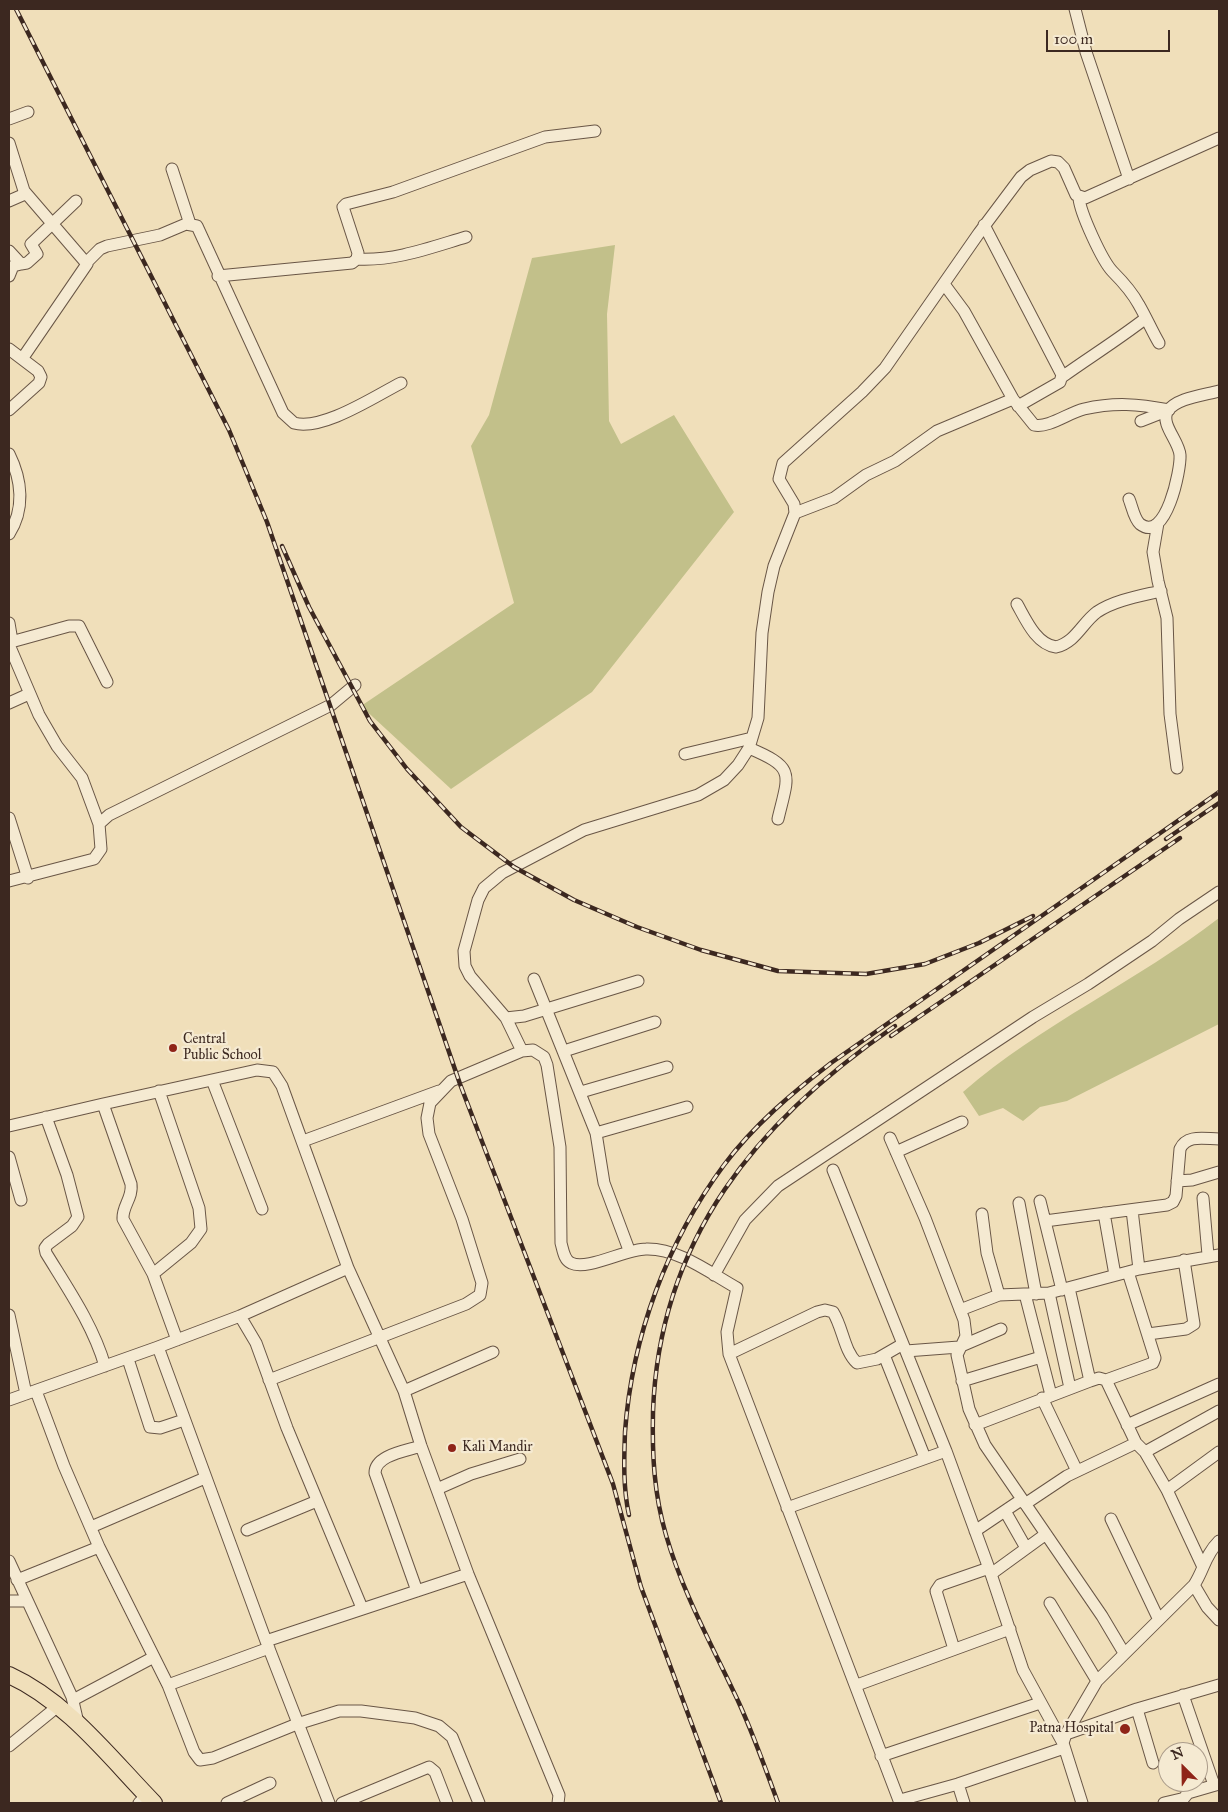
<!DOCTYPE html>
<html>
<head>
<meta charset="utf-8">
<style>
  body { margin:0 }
  #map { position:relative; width:1228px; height:1812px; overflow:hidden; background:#f0dfba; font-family:"IM FELL Great Primer",serif }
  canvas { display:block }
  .frame { position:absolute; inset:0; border:10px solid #3c2820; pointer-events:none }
  .north { position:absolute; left:1158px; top:1742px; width:50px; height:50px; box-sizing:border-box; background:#f5ead2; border:1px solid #ab9c8b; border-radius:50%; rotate:337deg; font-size:14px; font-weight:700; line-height:20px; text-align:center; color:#3c2820 }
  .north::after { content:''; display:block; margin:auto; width:18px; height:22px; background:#8f2418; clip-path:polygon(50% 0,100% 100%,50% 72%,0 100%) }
  .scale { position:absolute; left:1046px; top:30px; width:124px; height:22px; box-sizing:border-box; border:2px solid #3c2820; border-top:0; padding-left:6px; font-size:15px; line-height:18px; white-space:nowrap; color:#3c2820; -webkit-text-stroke:4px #f5ead2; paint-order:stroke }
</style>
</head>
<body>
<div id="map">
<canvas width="1228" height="1812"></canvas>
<div class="frame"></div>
<div class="north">N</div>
<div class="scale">100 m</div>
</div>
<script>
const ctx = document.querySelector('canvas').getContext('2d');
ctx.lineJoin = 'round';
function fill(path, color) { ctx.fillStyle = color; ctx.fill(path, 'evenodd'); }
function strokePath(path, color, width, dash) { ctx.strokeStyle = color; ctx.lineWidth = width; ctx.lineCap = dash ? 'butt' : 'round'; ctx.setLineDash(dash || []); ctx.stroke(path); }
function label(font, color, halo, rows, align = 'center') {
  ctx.font = font + ' "IM FELL Great Primer",serif'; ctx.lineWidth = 4.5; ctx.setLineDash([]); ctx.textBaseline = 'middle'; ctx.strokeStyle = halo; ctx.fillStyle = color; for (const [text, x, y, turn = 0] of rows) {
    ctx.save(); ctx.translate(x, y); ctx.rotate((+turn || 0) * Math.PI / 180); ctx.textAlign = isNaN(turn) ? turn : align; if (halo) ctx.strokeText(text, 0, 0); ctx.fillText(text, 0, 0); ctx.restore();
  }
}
fill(new Path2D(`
  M615 245 607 314 609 421 621 444 674 415 734 512 592 692 451 789 361 706 514 603 471 446 489 415 532 258Z
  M1219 918V1024L1067 1101 1040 1107 1023 1121 1003 1108 979 1116 963 1092C1041 1024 1138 981 1219 918Z`), '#c2c08a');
const minor = new Path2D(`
  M1075 9 1086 52 1129 179
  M9 119 28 112
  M9 143 25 194 9 201
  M172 169 190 224
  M1079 198C1080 212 1102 261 1113 272 1123 282 1132 292 1139 305 1146 317 1152 331 1159 343
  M984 225 1062 375 1060 382 1018 406
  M9 251 21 264 27 263 37 254 31 244 76 201
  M357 259C395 261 429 248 466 237
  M87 262 100 249 107 246 160 235 186 224 197 226 283 413 294 423C323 431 375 396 401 383
  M9 276 13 266 21 264
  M218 276 352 263 357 259 358 253 343 207 346 204 393 192 545 137 595 131
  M944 284 964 311 1013 399 1034 425C1049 428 1068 413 1084 409 1115 402 1138 404 1169 410
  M9 349 38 371 41 377 39 383 9 410
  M22 359 87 264 25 192
  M1062 377C1090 357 1119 339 1146 318
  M1141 421 1169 410
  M9 454C22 480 25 509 9 534
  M1129 499C1132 506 1134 519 1140 524 1166 544 1181 469 1180 455 1179 441 1161 425 1167 412 1175 398 1205 395 1219 391
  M795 513 834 498 866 475 895 461 937 431 1013 399
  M1158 523 1153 552 1158 581 1167 618 1170 714 1177 768
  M1017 604C1026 620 1036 644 1056 647 1076 642 1082 623 1097 612 1115 600 1140 596 1161 591
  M9 623 11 635 10 648
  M11 642 69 626H79L107 682
  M10 647 39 715 57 746 82 778 99 824
  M9 703 29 694
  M749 748C796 768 789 773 778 819
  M685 754 752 738
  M9 818 28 878
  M9 881 94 859 101 849 99 824 109 815 331 705 355 685
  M534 979 596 1133 604 1183 629 1250
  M506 1018 524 1016 638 981
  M522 1051 533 1050 544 1057 547 1065 560 1147 561 1243C563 1250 564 1260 571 1263 587 1271 626 1249 646 1249 678 1248 710 1273 737 1288L727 1332 729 1354 900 1803
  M564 1051 655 1022
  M212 1080 262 1209
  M581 1092 667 1067
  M103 1104 257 1070 273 1072 282 1086 348 1268
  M46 1117 67 1175 78 1217 72 1226 48 1244 45 1248 46 1253C68 1289 93 1325 105 1366
  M9 1126 103 1104 131 1184C133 1198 122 1206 123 1219L153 1274 177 1340
  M596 1133 687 1107
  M890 1138 925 1218 964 1320 966 1336 957 1355 969 1409 985 1445 1102 1616 1124 1653
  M303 1141 439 1091
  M896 1152 962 1122
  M9 1157 21 1200
  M833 1170 946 1451 991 1574 1023 1670 1063 1743
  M1177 1181 1192 1180 1219 1172
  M1203 1198 1208 1255
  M1040 1201 1062 1290
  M1019 1203 1036 1294
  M1132 1210 1139 1269
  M1104 1213 1115 1275
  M982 1214 987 1253 999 1295
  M1045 1221 1167 1205 1173 1202 1176 1196 1180 1149C1187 1134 1205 1139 1219 1139
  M153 1274 191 1243 201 1229 199 1208 159 1091
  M714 1275 745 1220 778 1186 1033 1017 1088 984 1152 941 1179 919 1219 892
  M1069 1288 1090 1381
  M1049 1293 1070 1388
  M1025 1294 1051 1395
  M960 1310 999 1295 1049 1293 1139 1269 1219 1255
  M9 1315 26 1394
  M240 1316 256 1343 287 1428 362 1608
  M1148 1334 1186 1329 1194 1324 1184 1260
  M158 1347 240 1316 348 1268 404 1391 421 1446 468 1574 559 1795 558 1803
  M906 1351 959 1347 1001 1329
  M729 1354 817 1312 825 1310 833 1312C843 1328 844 1351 857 1363L877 1359 903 1344
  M884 1355 925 1458
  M128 1359 150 1427 160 1428 184 1420
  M269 1380 466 1304 480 1295 482 1283 462 1219 429 1134 427 1118 430 1103 451 1081 522 1051 506 1018 470 976 465 966 464 951 478 900 484 888 502 873 584 830 698 795 724 780 738 765 749 748 758 718 762 633 768 592 774 566 795 513 794 504 779 479 783 463 862 392 885 368 979 233 1021 177 1030 170 1051 161 1058 162 1064 168 1076 195 1085 198 1219 138
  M1106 1380 1153 1363 1155 1358 1128 1272
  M962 1381 1041 1357
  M404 1391 493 1352
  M1042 1398 1077 1471
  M9 1400 158 1347 266 1641 329 1803
  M975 1425 1090 1381 1099 1378 1106 1380 1136 1443 1145 1452 1167 1490 1202 1565
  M1127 1425 1219 1384
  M1145 1452 1219 1411
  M437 1489 471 1474 520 1459
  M1167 1490 1219 1452
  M1025 1504 1067 1476 1136 1443
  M787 1508 946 1451
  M1005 1511 1026 1548
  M1111 1519 1158 1618
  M91 1527 205 1478
  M247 1530 317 1501
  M975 1531 1021 1500
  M99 1547 168 1685 194 1752 200 1760 213 1758 297 1724 339 1711H361L415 1718 439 1726 452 1737 479 1803
  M9 1561 72 1697 78 1723
  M991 1574 1046 1534
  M17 1580 99 1547 64 1466 36 1391
  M1194 1585 1207 1607 1219 1620
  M417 1591 375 1473C375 1455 406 1451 421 1446
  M9 1601H27
  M1050 1603 1097 1681
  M266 1641 468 1574
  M954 1649 936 1591 940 1585 989 1568
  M168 1685 269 1648
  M857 1685 1010 1629
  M1183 1695 1214 1785
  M73 1700 154 1657
  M1137 1709 1153 1763
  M1066 1734 1137 1709 1219 1685
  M9 1746 52 1711
  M881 1756 1040 1703
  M958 1784 964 1803
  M139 1803 141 1801
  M227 1803 270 1783
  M342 1803 429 1767 435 1772 447 1803
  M902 1803 904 1799 958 1784 1064 1748
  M1082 1803 1063 1743 1066 1734 1097 1681 1194 1585C1204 1570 1205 1555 1219 1541
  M1164 1803 1181 1799
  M1180 1803 1188 1793 1219 1784`);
const highway = new Path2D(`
  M9 1675C68 1702 110 1758 154 1803`);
strokePath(minor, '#695646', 13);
strokePath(highway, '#3c2820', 18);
strokePath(minor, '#f5ead2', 11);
strokePath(highway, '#f0dfba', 16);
const rail = new Path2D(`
  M16 9 229 430 267 522 460 1084 613 1484 641 1587 721 1803
  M282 546 309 607 370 721 407 769 461 827 514 867 574 900 637 927 701 950 778 971 866 974 925 964 979 943 1033 916
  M1166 839 1219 803
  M891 1036 1180 838
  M629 1515C623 1488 624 1459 625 1432 632 1336 667 1242 724 1165 754 1125 792 1093 831 1063L1219 792
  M778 1803C766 1770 754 1736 739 1703 713 1647 683 1594 666 1535 654 1494 652 1455 653 1412 659 1239 757 1121 895 1026`);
strokePath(rail, '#3c2820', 4.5);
strokePath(rail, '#f5ead2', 2.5, [8]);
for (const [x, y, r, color] of [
  [173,1048,5,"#8f2418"],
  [452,1448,5,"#8f2418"],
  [1125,1729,6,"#8f2418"]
]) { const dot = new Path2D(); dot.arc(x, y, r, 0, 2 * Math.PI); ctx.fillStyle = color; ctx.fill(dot); strokePath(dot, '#f5ead2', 2); }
label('14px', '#3c2820', '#f5ead2', [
  ["Central",183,1040],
  ["Public School",183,1056],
  ["Kali Mandir",462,1448],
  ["Patna Hospital",1114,1729,"right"]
], 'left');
</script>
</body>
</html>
